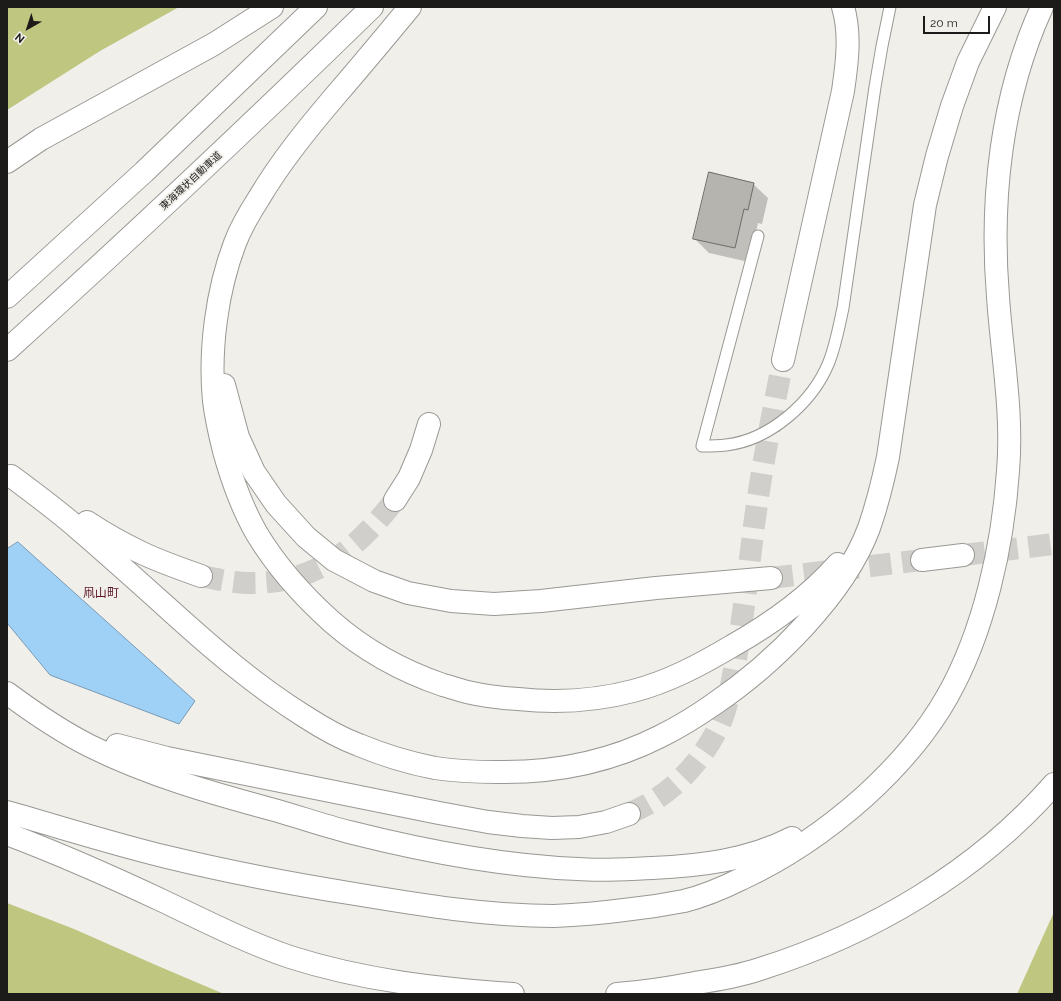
<!DOCTYPE html>
<html>
<head>
<meta charset="utf-8">
<style>
  body { margin:0 }
  #map { position:relative; width:1061px; height:1001px; overflow:hidden; background:#f1efea; font-family:Raleway,sans-serif }
  canvas { display:block }
  .frame { position:absolute; inset:0; border:8px solid #1c1b19; pointer-events:none }
  .north { position:absolute; left:8px; top:8px; width:40px; height:40px; -webkit-text-stroke:3px #f1efea; paint-order:stroke; rotate:219deg; font-size:11px; font-weight:700; line-height:16px; text-align:center; color:#1c1b19 }
  .north::after { content:''; display:block; margin:auto; width:14px; height:18px; background:#1c1b19; clip-path:polygon(50% 0,100% 100%,50% 72%,0 100%) }
  .scale { position:absolute; left:923px; top:16px; width:67px; height:18px; box-sizing:border-box; border:2px solid #1c1b19; border-top:0; padding-left:5px; font-size:12px; line-height:14px; white-space:nowrap; color:#1c1b19; -webkit-text-stroke:3px #f1efea; paint-order:stroke }
</style>
</head>
<body>
<div id="map">
<canvas width="1061" height="1001"></canvas>
<div class="frame"></div>
<div class="north">N</div>
<div class="scale">20 m</div>
</div>
<script>
const ctx = document.querySelector('canvas').getContext('2d');
ctx.lineJoin = 'round';
function fill(path, color) { ctx.fillStyle = color; ctx.fill(path, 'evenodd'); }
function strokePath(path, color, width, dash) { ctx.strokeStyle = color; ctx.lineWidth = width; ctx.lineCap = dash ? 'butt' : 'round'; ctx.setLineDash(dash || []); ctx.stroke(path); }
function label(font, color, halo, rows, align = 'center') {
  ctx.font = font + ' Raleway,"Noto Sans JP",sans-serif'; ctx.lineWidth = 3.5; ctx.setLineDash([]); ctx.textBaseline = 'middle'; ctx.strokeStyle = halo; ctx.fillStyle = color; for (const [text, x, y, turn = 0] of rows) {
    ctx.save(); ctx.translate(x, y); ctx.rotate((+turn || 0) * Math.PI / 180); ctx.textAlign = isNaN(turn) ? turn : align; if (halo) ctx.strokeText(text, 0, 0); ctx.fillText(text, 0, 0); ctx.restore();
  }
}
fill(new Path2D(`
  M7 7H179L100 51 7 110Z
  M7 903 74 929 158 966 224 994H7Z
  M1054 912V994H1017Z`), '#bec680');
const water = new Path2D(`
  M18 542 195 701 179 724 50 675 7 623V549Z`);
fill(water, '#9fd0f6');
strokePath(water, '#789ab4', 1);
fill(new Path2D(`
  M753 184 768 198 762 224 758 223 749 262 709 253 694 238Z`), '#0003');
const building = new Path2D(`
  M709 172 754 183 748 210 744 209 735 248 693 239Z`);
fill(building, '#b5b4af');
strokePath(building, '#6d6b67', 1);
strokePath(new Path2D(`
  M963 555 1054 544
  M201 576C217 579 233 583 249 583 315 584 356 550 395 500
  M771 578 922 560
  M629 814C637 809 646 806 653 801 682 783 706 754 720 724 728 706 731 685 735 665 742 624 747 583 752 542 759 481 771 421 783 360`), '#d1cfcb', 22, [22, 11]);
const service = new Path2D(`
  M758 236 702 446C710 446 718 446 726 445 770 440 813 402 829 362 836 344 839 326 843 308L875 87 882 46 890 7`);
const motorway = new Path2D(`
  M410 7C386 36 361 66 336 95 308 128 281 161 259 198 250 212 241 227 235 243 217 290 209 350 214 401 216 418 220 435 224 451 232 480 242 508 257 534 277 567 303 596 332 622 364 650 402 671 443 685 451 687 459 690 467 692 484 696 501 698 518 699 556 703 595 701 633 691 668 682 700 665 732 646 771 624 808 598 838 564
  M7 162 41 139 214 44 272 7
  M7 297 144 172 316 7
  M7 350C131 238 252 124 372 7
  M783 360 843 91C847 64 851 34 843 7
  M224 385 238 437 254 472 276 504 306 537 334 560 374 581 408 593 451 601 494 604 541 601 656 588 771 578
  M11 476C35 494 60 512 82 532 112 558 141 584 171 611 213 649 256 686 304 716 321 727 340 738 359 745 383 755 409 763 435 768 455 771 476 772 497 772 553 773 610 762 661 736 679 727 697 716 714 704 772 665 844 595 869 528 877 505 883 481 888 457L925 205 937 156 952 106 968 62 995 7
  M395 500 409 478 421 450 429 424
  M87 522C105 534 123 544 142 553 161 562 181 569 201 576
  M922 560 963 555
  M7 693C34 713 60 731 90 746 150 776 215 794 278 811 302 818 325 826 349 832 424 851 501 866 578 869 602 871 627 869 652 868 700 866 749 860 792 838
  M117 745 167 758 226 770 439 813 488 822 522 826 552 828 579 827 606 822 629 814
  M7 812C60 827 113 844 167 857 229 872 292 884 355 894 421 905 487 916 554 916 577 915 601 913 624 910 644 908 664 905 684 901 704 896 723 888 741 879 786 858 827 830 864 797 896 768 926 734 947 697 984 632 1003 545 1008 471 1013 413 1002 355 998 297 990 199 1001 97 1042 7
  M7 834C60 854 112 877 163 901 205 921 246 942 290 957 362 980 438 989 513 994
  M617 994C643 992 669 988 695 983 716 980 739 976 760 969 871 934 977 872 1054 784`);
strokePath(service, '#9a9894', 13);
strokePath(motorway, '#9a9894', 24);
strokePath(service, '#fff', 11);
strokePath(motorway, '#fff', 22);
label('10px', '#1c1b19', '#f1efea', [
  ["東海環状自動車道",191,181,-43]
]);
label('12px', '#591424', '#f1efea', [
  ["凧山町",101,593]
]);
</script>
</body>
</html>
